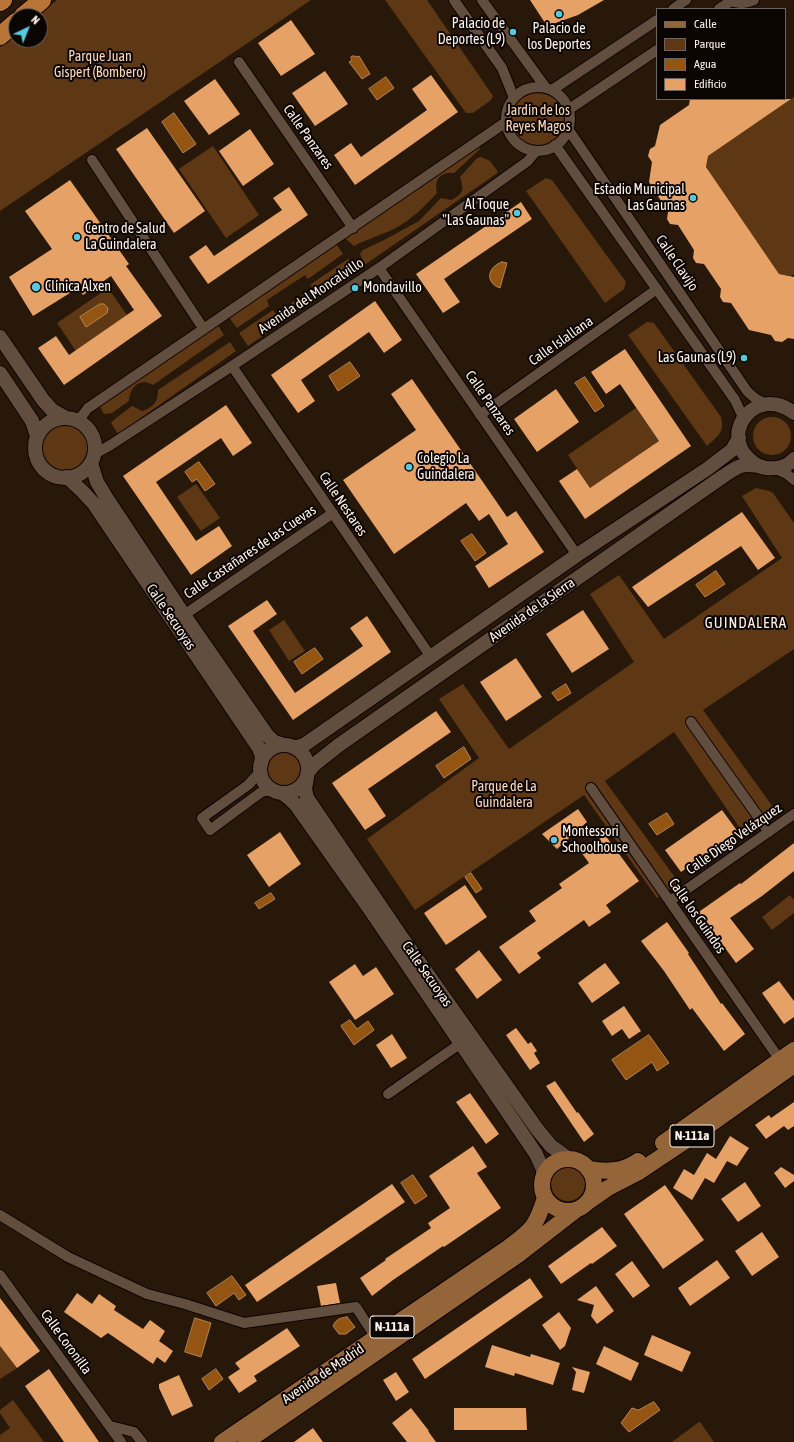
<!DOCTYPE html>
<html>
<head>
<meta charset="utf-8">
<style>
  body { margin:0 }
  #map { position:relative; width:794px; height:1442px; overflow:hidden; background:#281809; font-family:"Asap Condensed",sans-serif }
  canvas { display:block }
  .legend { position:absolute; left:656px; top:8px; width:130px; height:92px; box-sizing:border-box; background:#0b0502; border:1px solid #6c645e; margin:0; padding:5px 7px; list-style:none; font-size:12px; color:#fef2e9 }
  .legend li { display:flex; align-items:center; gap:8px; height:20px }
  .legend b { width:20px; border:1px solid #6c645e }
  .north { position:absolute; left:8px; top:8px; width:40px; height:40px; box-sizing:border-box; background:#0b0502; border:1px solid #6c645e; border-radius:50%; rotate:43deg; font-size:11px; font-weight:700; line-height:16px; text-align:center; color:#fef2e9 }
  .north::after { content:''; display:block; margin:auto; width:14px; height:18px; background:#54cade; clip-path:polygon(50% 0,100% 100%,50% 72%,0 100%) }
</style>
</head>
<body>
<div id="map">
<canvas width="794" height="1442"></canvas>
<ul class="legend">
<li><b style="height:5px;background:#95653a"></b>Calle</li>
<li><b style="height:11px;background:#5e3814"></b>Parque</li>
<li><b style="height:11px;background:#945513"></b>Agua</li>
<li><b style="height:11px;background:#e6a166"></b>Edificio</li>
</ul>
<div class="north">N</div>
</div>
<script>
const ctx = document.querySelector('canvas').getContext('2d');
ctx.lineJoin = 'round';
function fill(path, color) { ctx.fillStyle = color; ctx.fill(path, 'evenodd'); }
function strokePath(path, color, width, dash) { ctx.strokeStyle = color; ctx.lineWidth = width; ctx.lineCap = dash ? 'butt' : 'round'; ctx.setLineDash(dash || []); ctx.stroke(path); }
function label(font, color, halo, rows, align = 'center') {
  ctx.font = font + ' "Asap Condensed",sans-serif'; ctx.lineWidth = 4; ctx.setLineDash([]); ctx.textBaseline = 'middle'; ctx.strokeStyle = halo; ctx.fillStyle = color; for (const [text, x, y, turn = 0] of rows) {
    ctx.save(); ctx.translate(x, y); ctx.rotate((+turn || 0) * Math.PI / 180); ctx.textAlign = isNaN(turn) ? turn : align; if (halo) ctx.strokeText(text, 0, 0); ctx.fillText(text, 0, 0); ctx.restore();
  }
}
fill(new Path2D(`
  M57 0H311L0 211V47L16 34V40H40V16H37Z
  M385 0H427L493 96 491 100 473 113H466Z
  M512 119a26 26 0 1 1 52 0a26 26 0 1 1-52 0Z
  M794 97V274L791 276 779 274 706 167 708 156Z
  M479 144 480 149 454 173C439 172 434 180 437 193 424 207 411 220 394 229 381 235 367 239 354 246L348 241 344 237Z
  M213 146 259 215 226 238 179 169Z
  M481 157 490 161 498 172 496 174 366 264 364 263 360 254 363 250 386 239 419 221 441 198 451 200C464 194 464 189 460 177L477 158Z
  M546 178 552 180 626 282 624 289 605 303 526 191Z
  M335 242 343 254 308 279 305 275 267 300 269 306 237 328 228 316Z
  M348 259 355 272 248 346 239 333 273 310 276 314 312 289 311 284Z
  M108 288 127 315 76 351 57 323Z
  M647 322 654 323 721 417C725 432 718 436 707 446L628 335Z
  M217 324 224 335 153 385C151 384 147 382 144 382 135 382 129 392 129 401L112 413 104 414 99 405Z
  M230 342 236 351 118 434 111 423 115 419 132 406 142 411C154 407 158 402 158 390Z
  M636 408 659 441 590 488 568 455Z
  M753 436a19 19 0 1 1 38 0a19 19 0 1 1-38 0Z
  M71 418C76 422 82 426 86 430 107 458 68 490 45 464 38 457 37 448 39 439 44 424 59 421 71 418Z
  M196 484 220 518 201 531 177 497Z
  M756 488 769 491 773 493 794 523V649L703 710 778 814 746 837 674 732 605 781 679 883 657 898 584 795 415 910 367 839 479 758 439 699 463 684 509 749 634 662 590 594 619 575 664 639 782 558 742 496Z
  M284 620 305 651 289 661 269 630Z
  M262 770a21 21 0 1 1 42 0a21 21 0 1 1-42 0Z
  M790 895 794 900V913L772 930 762 917Z
  M551 1184a17 17 0 1 1 34 0a17 17 0 1 1-34 0Z
  M0 1346 17 1368 0 1379Z
  M13 1400 44 1442H0V1435L10 1428 0 1413V1410Z
  M700 1422 714 1442H672L699 1422Z`), '#5e3814');
const water = new Path2D(`
  M352 56H354L357 57 359 56 370 74 362 79 349 62 352 60 351 58Z
  M386 77 394 88 377 100 369 89Z
  M174 113 196 144 183 153 162 122Z
  M502 262 507 263 500 288C485 283 487 267 502 262Z
  M100 304H104L108 308 107 313 86 327 80 317Z
  M350 362 360 376 338 391 329 376Z
  M585 377 604 406 595 412 575 383Z
  M199 462 215 484 205 491 197 479 192 482 185 472Z
  M472 534 486 553 475 561 461 541Z
  M716 571 725 584 705 597 696 585Z
  M315 648 323 659 302 674 294 662Z
  M566 684 571 693 558 701 552 693Z
  M464 747 471 759 444 778 436 766Z
  M667 813 674 824 657 835 649 824Z
  M471 873 482 889 476 893 465 877Z
  M271 893 275 899 259 909 255 903Z
  M350 1020 357 1029 368 1021 374 1030 354 1045 341 1026Z
  M649 1035 669 1063 657 1071 652 1062 626 1080 612 1060Z
  M413 1175 427 1196 415 1204 401 1183Z
  M232 1276 246 1295 239 1300 234 1293 216 1306 207 1293Z
  M347 1317 355 1327 346 1334H339L333 1326C336 1319 340 1318 347 1317Z
  M195 1318 211 1323 201 1357 185 1352Z
  M216 1369 223 1379 209 1390 202 1379Z
  M654 1402 660 1410 629 1432 621 1423 632 1408 638 1410Z`);
fill(water, '#945513');
strokePath(water, '#b48453', 1);
fill(new Path2D(`
  M530 0H604L578 15 547 26Z
  M291 20 315 54 281 76 258 43Z
  M325 71 348 104 315 126 292 93Z
  M431 75 458 112 355 185 334 155 351 143 361 157 427 110 412 89Z
  M215 79 240 114 209 135 184 101Z
  M690 99H791L708 156 706 167 779 274 794 277V339L788 338 782 342 775 341 771 335 749 330 731 303 723 302 720 297 721 289 704 264 696 263 693 258 694 250 678 225 670 224 667 219 668 212 649 182 652 162 648 156 650 149 655 146 660 125 689 105Z
  M147 128 205 211 174 233 116 149Z
  M250 129 274 164 243 186 219 151Z
  M70 180 129 264 126 266 162 316 64 385 38 348 56 336 69 355 134 310 111 276 83 295 78 288 33 316 9 277 52 249 25 211Z
  M289 187 308 215 208 284 189 257 206 245 214 256 282 210 273 198Z
  M521 202 532 219 444 279 460 302 443 313 416 274Z
  M375 301 402 340 384 353 369 332 301 380 315 401 298 413 271 375Z
  M625 349 691 446 585 519 559 481 577 469 590 488 659 441 620 384 606 394 591 372Z
  M412 379 507 517 516 511 544 552 489 588 475 566 508 544 489 514 479 521 466 503 394 554 343 480 416 430 391 394Z
  M556 389 579 422 537 452 514 419Z
  M226 405 252 443 233 456 221 438 156 482 196 541 219 526 232 546 191 575 123 476Z
  M742 512 775 558 758 570 741 546 648 607 632 587Z
  M267 600 277 614 253 631 295 693 363 646 350 628 367 616 391 652 293 720 228 626Z
  M583 610 609 649 572 673 546 634Z
  M516 658 542 697 506 721 480 682Z
  M436 711 451 732 368 789 386 816 365 830 332 783Z
  M578 809 587 822 557 849 542 834Z
  M722 810 738 832 681 872 665 850Z
  M280 832 301 864 269 887 247 855Z
  M605 835 639 881 606 905 611 912 589 927 584 920 537 953 541 958 519 974 499 947 536 921 529 911 562 888 559 884 589 863 581 852Z
  M794 843V871L762 896 730 918 754 949 736 963 712 930 706 934 693 916 740 883 741 884Z
  M465 885 487 917 446 945 424 913Z
  M667 922 689 953 688 954 721 1004 722 1003 745 1034 724 1051 692 1008 690 1010 664 971 641 941Z
  M479 950 502 980 477 999 455 969Z
  M605 963 620 983 592 1003 578 983Z
  M355 964 363 976 376 967 394 994 355 1020 329 982Z
  M779 981 794 1001V1017L784 1024 762 993Z
  M624 1006 641 1031 629 1039 622 1029 612 1036 602 1021Z
  M516 1028 528 1044 531 1042 537 1051 534 1053 540 1063 530 1070 506 1035Z
  M392 1034 407 1058 391 1068 376 1045Z
  M555 1081 577 1113 578 1112 594 1134 584 1142 546 1086Z
  M470 1093 499 1134 486 1144 456 1102Z
  M794 1102V1126L788 1130 784 1126 766 1139 755 1125 769 1115 771 1118Z
  M730 1136 749 1148 737 1166 727 1161 714 1183 705 1178 692 1200 673 1188 684 1169 694 1175 707 1153 716 1159Z
  M473 1146 487 1167 477 1173 501 1208 444 1247 443 1246 393 1280 372 1296 360 1278 386 1260 385 1259 431 1228 428 1223 450 1208 429 1176Z
  M781 1167 794 1175V1181L785 1188 774 1173Z
  M745 1182 761 1206 738 1222 721 1199Z
  M392 1184 405 1202 257 1302 245 1285Z
  M665 1185 704 1240 663 1269 624 1214Z
  M602 1227 617 1246 592 1264 591 1263 561 1284 548 1266Z
  M762 1232 779 1257 752 1276 735 1251Z
  M717 1260 730 1278 690 1306 678 1288Z
  M632 1261 650 1286 633 1298 615 1274Z
  M530 1278 543 1297 425 1379 412 1359Z
  M336 1283 340 1303 321 1306 317 1286Z
  M596 1286 614 1311 597 1324 591 1316 594 1305 577 1300Z
  M77 1293 92 1304 99 1294 116 1306 114 1310 143 1329 150 1320 165 1331 159 1341 173 1351 165 1363 157 1357 153 1364 108 1333 101 1338 64 1312Z
  M0 1298 40 1351 17 1368 0 1346Z
  M559 1312 571 1328 565 1346 560 1350 542 1325Z
  M287 1328 300 1346 254 1376 257 1381 239 1393 228 1377 240 1369 235 1363Z
  M652 1335 691 1352 682 1372 644 1355Z
  M492 1345 530 1357 531 1354 560 1363 553 1385 515 1373 514 1376 485 1367Z
  M604 1346 639 1363 631 1381 596 1364Z
  M572 1367 590 1372 584 1393 572 1390 576 1372Z
  M49 1369 99 1442H64L25 1386Z
  M396 1372 409 1392 396 1401 383 1380Z
  M179 1375 193 1406 172 1416 159 1388V1384Z
  M411 1408 429 1431H428L436 1442H407L392 1423Z
  M454 1408H526L527 1430H454Z
  M313 1428 323 1442H294Z`), '#e6a166');
const street = new Path2D(`
  M454 0 502 68 514 98
  M482 0 546 88
  M729 0C737 4 746 4 754 0
  M673 9 686 0
  M719 9 731 1
  M239 62 353 228
  M506 119a32 32 0 1 1 64 0a32 32 0 1 1-64 0Z
  M552 90 657 20
  M568 110 657 50
  M568 129 747 391C754 398 760 403 770 404
  M555 145 735 400 742 415 741 425
  M92 160 203 328
  M379 268 577 555
  M232 366 431 657
  M480 415 657 289
  M78 421 88 408 94 404C231 309 369 216 506 122
  M94 454 109 446 232 366 379 268 528 161 536 151
  M773 468 787 474 794 480
  M184 615 333 513
  M691 722 769 832
  M260 772 248 785 202 818 210 830 260 793 264 791H274
  M591 788 780 1060
  M670 901 794 814
  M388 1094 461 1043
  M0 1215 68 1257 147 1294 185 1304 244 1323 356 1307 376 1338
  M0 1275 121 1442
  M110 1426 134 1432 142 1442`);
const secondary = new Path2D(`
  M0 337 43 400 52 410 66 418
  M0 373 32 421 37 436
  M794 413C757 384 719 432 749 459 754 464 759 467 766 468 776 469 787 467 794 459
  M35 448a30 30 0 1 1 60 0a30 30 0 1 1-60 0Z
  M91 463 97 482 106 497 184 615 267 735 274 742 284 745
  M67 477 82 491 94 504 259 748 262 756 261 764
  M260 769a24 24 0 1 1 48 0a24 24 0 1 1-48 0Z
  M293 747H298L304 745 577 555 707 469 732 450 739 438
  M308 772 315 764 339 745 722 477C739 466 742 462 763 467
  M307 778 305 789 307 798 400 935 537 1129 551 1146 569 1159
  M282 793 290 799 296 805 371 911 536 1154 545 1174`);
const primary = new Path2D(`
  M663 1143 794 1050
  M542 1185a26 26 0 1 1 52 0a26 26 0 1 1-52 0Z
  M588 1169C606 1172 622 1172 638 1161
  M588 1202 608 1188 637 1173 715 1121 794 1065
  M222 1442 509 1247C533 1229 536 1226 545 1198
  M246 1442 518 1255 576 1210`);
const highway = new Path2D(`
  M0 2 3 0
  M23 16 42 0
  M0 36 16 22`);
strokePath(street, '#100400', 12);
strokePath(secondary, '#100400', 16);
strokePath(primary, '#100400', 18);
strokePath(highway, '#100400', 20);
strokePath(street, '#614e3e', 10);
strokePath(secondary, '#614e3e', 14);
strokePath(primary, '#95653a', 16);
strokePath(highway, '#b87537', 18);
for (const [x, y, r, color] of [
  [559,14,4,"#54cade"],
  [513,32,4,"#54cade"],
  [693,198,4,"#54cade"],
  [517,213,4,"#54cade"],
  [77,237,4,"#54cade"],
  [36,287,5,"#54cade"],
  [355,288,4,"#54cade"],
  [744,358,4,"#54cade"],
  [409,467,4,"#54cade"],
  [554,840,4,"#54cade"]
]) { const dot = new Path2D(); dot.arc(x, y, r, 0, 2 * Math.PI); ctx.fillStyle = color; ctx.fill(dot); strokePath(dot, '#0b0502', 1.5); }
for (const [x, y, w] of [
  [692,1136,44],
  [392,1327,44]
]) { const box = new Path2D(); box.roundRect(x - w / 2, y - 11, w, 22, 3); ctx.fillStyle = '#0b0502'; ctx.fill(box); strokePath(box, '#fef2e9', 1); }
label('bold 13px', '#fef2e9', null, [
  ["N-111a",692,1136],
  ["N-111a",392,1327]
]);
label('14px', '#fef2e9', '#0b0502', [
  ["Palacio de",505,24,"right"],
  ["Deportes (L9)",505,40,"right"],
  ["Palacio de",559,29,"center"],
  ["los Deportes",559,45,"center"],
  ["Estadio Municipal",685,190,"right"],
  ["Las Gaunas",685,206,"right"],
  ["Al Toque",509,205,"right"],
  ["\"Las Gaunas\"",509,221,"right"],
  ["Centro de Salud",85,229],
  ["La Guindalera",85,245],
  ["Clínica Alxen",45,287],
  ["Mondavillo",363,288],
  ["Las Gaunas (L9)",736,358,"right"],
  ["Colegio La",417,459],
  ["Guindalera",417,475],
  ["Montessori",562,832],
  ["Schoolhouse",562,848]
], 'left');
label('14px', '#fdd9bb', '#0b0502', [
  ["Parque Juan",100,57],
  ["Gispert (Bombero)",100,73],
  ["Jardín de los",538,111],
  ["Reyes Magos",538,127],
  ["Parque de La",504,787],
  ["Guindalera",504,803]
]);
label('14px', '#fef2e9', '#0b0502', [
  ["Calle Panzares",308,137,55],
  ["Calle Clavijo",677,263,56],
  ["Avenida del Moncalvillo",311,296,-34],
  ["Calle Islallana",561,341,-35],
  ["Calle Panzares",490,403,55],
  ["Calle Nestares",343,504,56],
  ["Calle Castañares de las Cuevas",250,552,-34],
  ["Avenida de la Sierra",532,610,-35],
  ["Calle Secuoyas",171,617,56],
  ["Calle Diego Velázquez",734,839,-35],
  ["Calle los Guindos",697,916,55],
  ["Calle Secuoyas",427,974,55],
  ["Calle Coronilla",66,1342,54],
  ["Avenida de Madrid",323,1374,-34]
]);
ctx.letterSpacing = '1px';
label('15px', '#fef2e9', '#0b0502', [
  ["GUINDALERA",746,623]
]);
ctx.letterSpacing = '0px';
</script>
</body>
</html>
